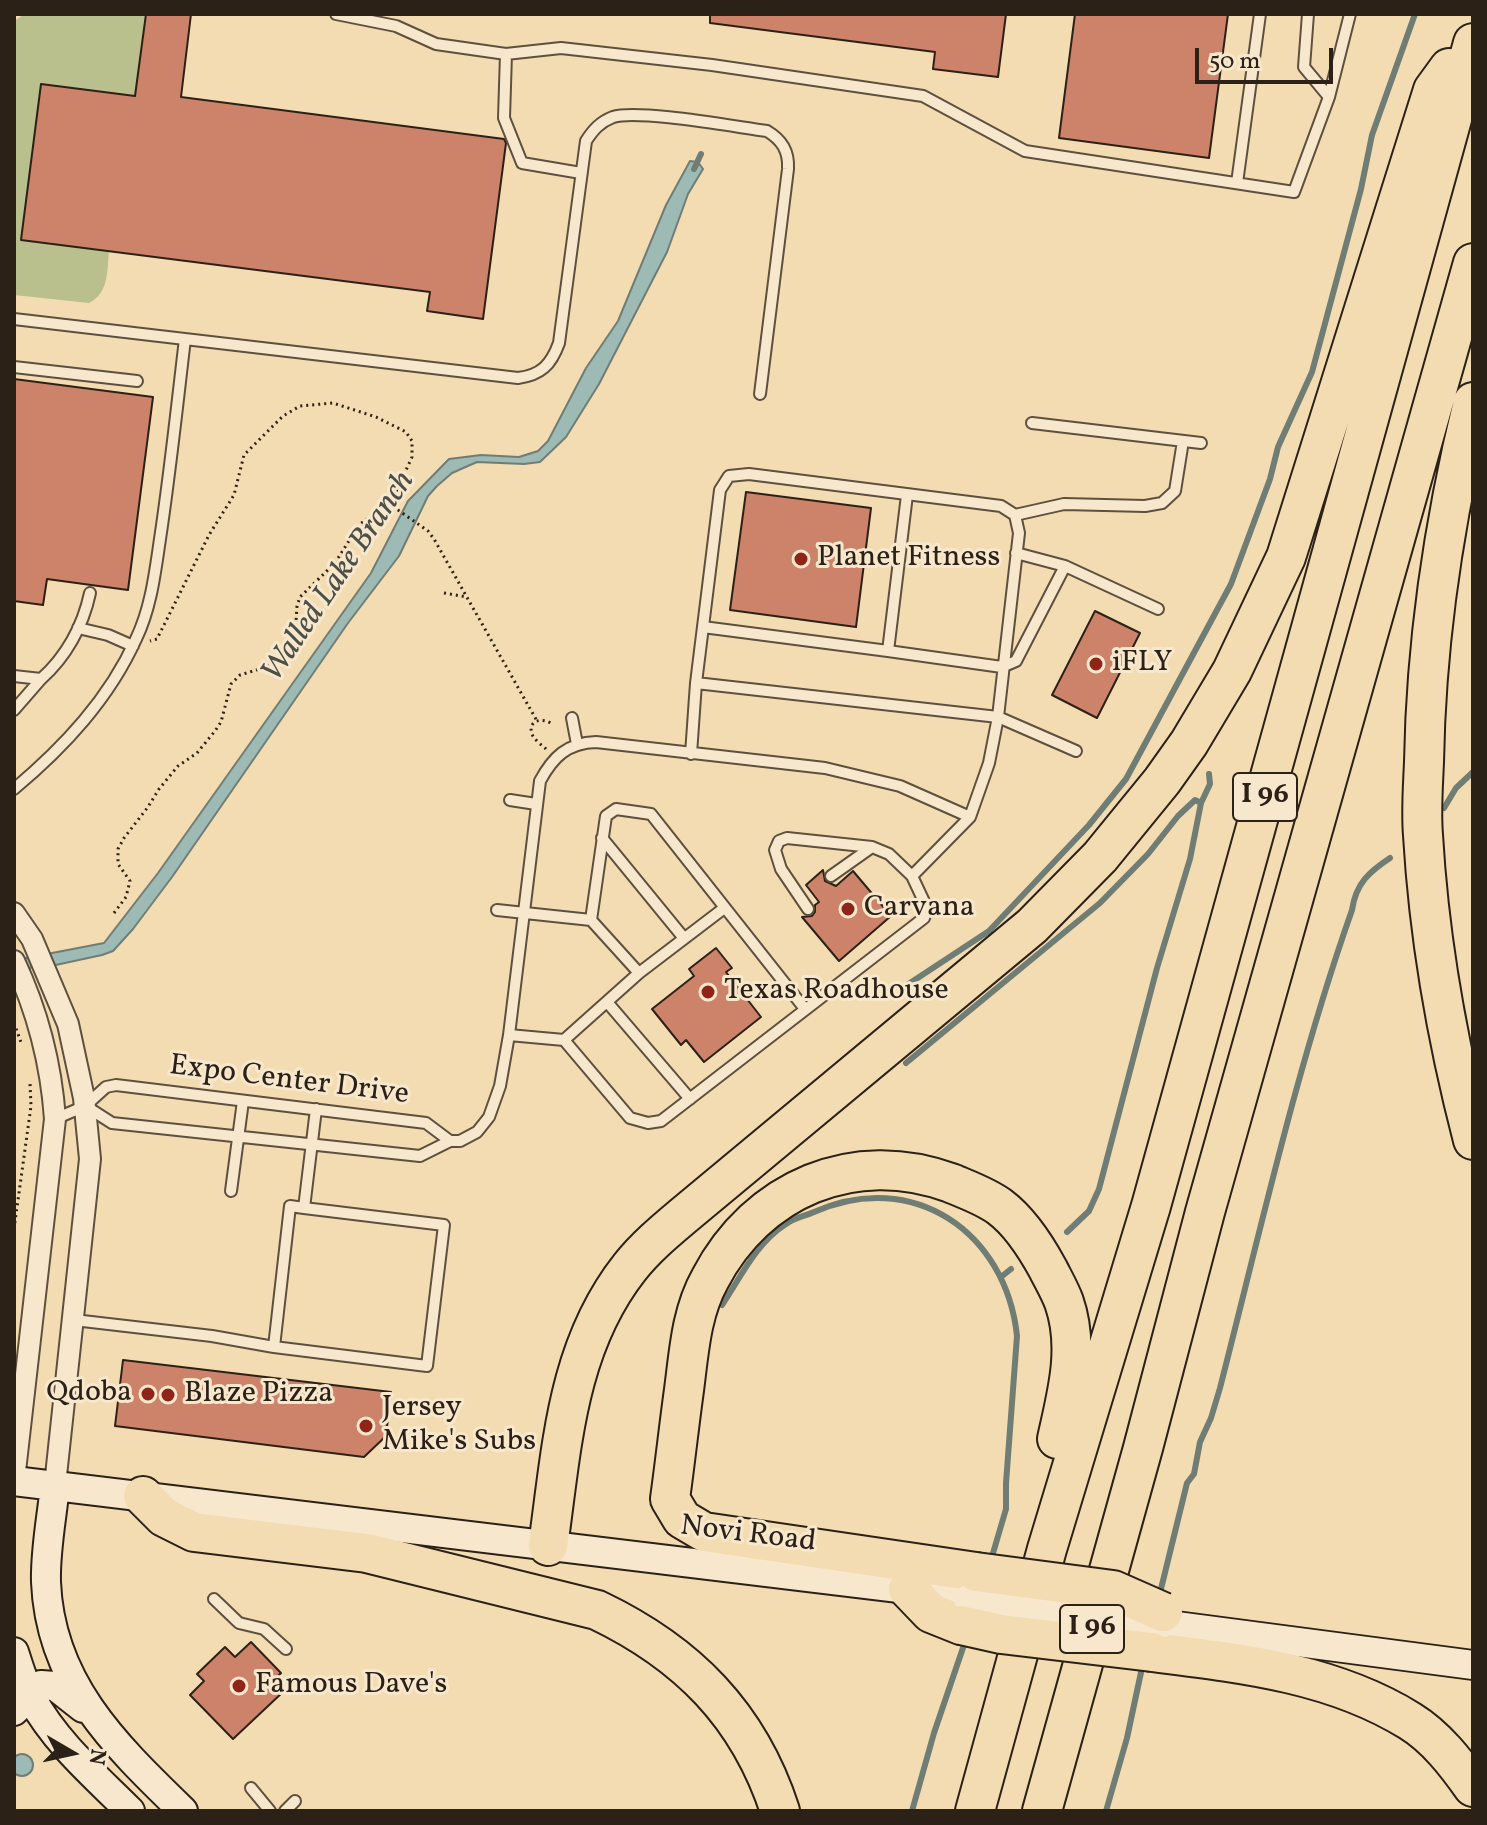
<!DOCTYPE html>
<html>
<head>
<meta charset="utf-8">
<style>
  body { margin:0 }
  #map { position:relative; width:1487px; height:1825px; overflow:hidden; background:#f3dcb2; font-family:Vollkorn,serif }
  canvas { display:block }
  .frame { position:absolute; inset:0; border:16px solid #2c2117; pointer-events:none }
  .north { position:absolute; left:32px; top:1713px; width:80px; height:80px; -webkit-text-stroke:6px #f7e8cd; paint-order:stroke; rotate:99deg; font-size:22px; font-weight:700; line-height:32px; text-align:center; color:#2c2117 }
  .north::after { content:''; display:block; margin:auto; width:28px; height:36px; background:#2c2117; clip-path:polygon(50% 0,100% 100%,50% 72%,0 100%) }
  .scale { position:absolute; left:1195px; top:48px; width:138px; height:36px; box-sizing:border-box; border:4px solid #2c2117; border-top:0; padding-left:10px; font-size:24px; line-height:28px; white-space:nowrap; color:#2c2117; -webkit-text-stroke:6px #f7e8cd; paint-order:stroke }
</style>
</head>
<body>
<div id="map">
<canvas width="1487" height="1825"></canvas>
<div class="frame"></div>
<div class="north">N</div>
<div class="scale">50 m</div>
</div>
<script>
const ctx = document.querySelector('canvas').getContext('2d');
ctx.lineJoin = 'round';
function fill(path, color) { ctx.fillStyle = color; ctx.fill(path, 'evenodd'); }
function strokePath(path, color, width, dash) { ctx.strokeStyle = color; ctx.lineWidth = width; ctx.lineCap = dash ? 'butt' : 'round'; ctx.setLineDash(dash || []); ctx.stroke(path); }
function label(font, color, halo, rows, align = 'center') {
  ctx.font = font + ' Vollkorn,serif'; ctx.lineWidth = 6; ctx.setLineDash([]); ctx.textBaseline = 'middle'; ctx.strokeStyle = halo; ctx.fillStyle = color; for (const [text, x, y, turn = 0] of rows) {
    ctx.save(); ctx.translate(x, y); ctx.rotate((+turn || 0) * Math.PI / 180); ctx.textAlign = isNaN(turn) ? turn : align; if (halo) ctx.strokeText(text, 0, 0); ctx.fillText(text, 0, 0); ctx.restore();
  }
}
fill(new Path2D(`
  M25 14H146L137 84 170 100 41 84 21 240 109 251C107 271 109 293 89 303L14 295V21Z`), '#b9c08d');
const water = new Path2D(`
  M690 161 698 162 703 169 688 194 667 252 599 384 566 437 540 462 524 464 477 462 452 473 437 486 428 496 399 556 348 623 172 877 133 929 113 951 102 955 51 966 33 965 14 987V970L26 958 104 943 158 873 371 573 408 501 449 459 481 455 519 457 538 451 548 441 586 368 618 321 666 205Z
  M11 1765a11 11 0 1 1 22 0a11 11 0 1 1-22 0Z`);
fill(water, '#9dbab4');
strokePath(water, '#707d75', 2);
strokePath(new Path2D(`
  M694 169 701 154
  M1444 808 1456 788 1473 772
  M907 985 989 931 1089 825 1126 779 1231 584 1270 479 1278 447 1312 372 1361 189 1372 135 1415 14
  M906 1063 1100 903 1148 854 1178 816 1195 800 1201 803
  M1067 1232 1089 1211 1099 1189 1157 968 1190 859 1201 803 1210 784 1209 774
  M1001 1277 1011 1269
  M722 1305C741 1277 756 1243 786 1224 794 1218 805 1216 814 1212 913 1168 1006 1232 1017 1336L1006 1483V1509L991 1560
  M1159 1597 1187 1483 1194 1474 1200 1442 1211 1418 1220 1388C1261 1228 1297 1066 1352 910 1356 883 1369 872 1390 858
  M912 1811 934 1733 966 1639
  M1106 1811 1127 1738 1143 1663`), '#707d75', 6);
const building = new Path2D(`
  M146 14H191L181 97 504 139 506 143 483 319 427 311 430 292 21 240 41 84 135 96Z
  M710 14H1006L998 77 933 69 935 52 710 23Z
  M1075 14H1228L1209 158 1059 138Z
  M14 379 153 397 128 590 47 579 43 605 14 601Z
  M746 492 871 508 856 627 730 610Z
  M1095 611 1140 633 1097 718 1052 695Z
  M823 870 825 881 836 886 853 871 891 916 839 961 802 917 812 916 815 912V905L819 902 806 885Z
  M716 948 732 968 726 972 761 1017 704 1062 686 1040 681 1045 652 1009 694 976 689 969Z
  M123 1360 391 1392 386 1436 364 1457 115 1426Z
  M251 1642 281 1673 274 1680 284 1691 233 1739 190 1695 204 1681 197 1674 225 1647 235 1657Z`);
fill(building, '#cc836a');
strokePath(building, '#2c2117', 2);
const lane = new Path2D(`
  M336 14 396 26 436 44 506 54 561 48 712 65 923 96 1025 151 1294 192 1329 97 1350 14
  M1308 14 1304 67 1329 97
  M506 54 504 118 522 163 581 173
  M1237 183 1260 14
  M14 319 518 378C541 375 551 365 559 343L586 141C593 130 600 122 613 117 638 109 736 127 767 131 782 140 789 151 788 169L760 394
  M14 367 137 381
  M1032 423 1201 443
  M1015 515 1064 504 1145 506 1162 503 1175 491 1183 441
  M1016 553 1065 566 1158 609
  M703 627 888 651 907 495
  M78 628 108 635 133 646
  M888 651 1002 667 1016 661 1065 566
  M14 676 41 679 14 710
  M41 679C66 657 83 626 90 593
  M696 683 998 717 1076 751
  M572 718 577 744
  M14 789C64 747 109 699 136 639 151 608 155 573 160 539 170 473 177 406 185 339
  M510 800 536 804
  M602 838 683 937
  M831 876 872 847
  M808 909 781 869 775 850 779 841 787 838 872 847 889 854 912 876
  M497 910 591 920 639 973 723 909
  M591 920 606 816 616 809 651 814 805 1009
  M607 1002 690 1099
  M509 1035 564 1040 630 1118 648 1123 661 1121 924 918 927 908 912 876 970 817 989 763 998 717 1019 533 1015 515 1001 506 749 474 729 476 720 490 696 683 691 754
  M564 1040 639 973
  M87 1107 112 1123 420 1156 450 1141H460L477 1132 489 1117 500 1086 509 1035 540 781C553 757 567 743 596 742L825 768 900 786 970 817
  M55 1119 85 1106 106 1087 116 1085 426 1123 450 1141
  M231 1191 243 1101
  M304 1208 444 1225 427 1366 274 1347 290 1206 304 1208 316 1109
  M74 1320 212 1336 274 1347
  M214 1599 239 1623 264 1629 286 1649
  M251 1788 270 1811
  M285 1811 295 1801`);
const street = new Path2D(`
  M14 913 32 939 68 1024 84 1098 90 1159 55 1485
  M14 961C38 1012 51 1062 55 1119L14 1480`);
const secondary = new Path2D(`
  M14 1481 899 1588 968 1599
  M55 1485C52 1517 45 1550 46 1582 50 1683 115 1745 183 1811
  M1161 1624 1473 1665
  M14 1652C19 1667 24 1685 32 1699 56 1743 95 1776 130 1811
  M14 1711 41 1685 55 1686 83 1708`);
const highway = new Path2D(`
  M1473 402C1444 521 1426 640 1424 762 1423 786 1421 811 1423 835 1429 938 1447 1040 1473 1140
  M143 1496 164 1517 194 1532 367 1553 597 1610C687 1653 749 1715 780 1811
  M548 1546C562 1448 566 1348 630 1267 645 1248 664 1232 683 1216L1032 926 1100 857 1162 781 1189 743 1232 671 1286 557 1433 90 1449 68
  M976 1572 704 1532 682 1519 670 1499C675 1463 679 1426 684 1390 689 1352 691 1313 710 1279 757 1189 854 1147 951 1183 967 1190 985 1196 1000 1207 1020 1222 1036 1247 1048 1269 1053 1279 1060 1291 1064 1302 1080 1348 1067 1394 1057 1439
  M908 1589 931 1613 961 1625
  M1152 1652C1241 1663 1333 1673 1410 1721 1436 1737 1456 1763 1473 1787
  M975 1811 1047 1549 1151 1206 1473 43
  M1042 1811 1143 1448 1205 1212 1473 263`);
strokePath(lane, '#5e503e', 14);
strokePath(street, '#5e503e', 24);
strokePath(secondary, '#2c2117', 32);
strokePath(highway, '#2c2117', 42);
strokePath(new Path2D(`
  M388 503 428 531 434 539 537 721
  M444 593 467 597
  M546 749C542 745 534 740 532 734 527 719 545 717 553 725
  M114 913 126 897 130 881 118 864V849L124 838 148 807 159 789 178 766 197 753 215 731 221 722 231 684 240 675 279 663 290 649 295 636 297 606 300 597 335 563 359 525 388 503 396 492 412 457V441L406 432 376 417 333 403 300 406 283 416 244 455 234 495 209 535 157 639 150 641
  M14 1023 22 1045
  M14 1229 31 1106 30 1084`), '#2c2117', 3, [2, 4]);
strokePath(lane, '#f7e8cd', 10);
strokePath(street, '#f7e8cd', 20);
strokePath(secondary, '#f7e8cd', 28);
strokePath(highway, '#f3dcb2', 38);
const secondaryBridge = new Path2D(`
  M968 1599 1161 1624`);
const highwayBridge = new Path2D(`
  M976 1572 1113 1590 1163 1612
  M961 1625 1001 1634 1152 1652`);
strokePath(secondaryBridge, '#2c2117', 32, []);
strokePath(highwayBridge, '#2c2117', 42, []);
strokePath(secondaryBridge, '#f7e8cd', 28);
strokePath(highwayBridge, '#f3dcb2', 38);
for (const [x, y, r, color] of [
  [801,559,8,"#8f2418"],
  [1096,664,8,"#8f2418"],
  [848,909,8,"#8f2418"],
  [708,992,8,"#8f2418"],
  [148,1394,8,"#8f2418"],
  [168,1395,8,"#8f2418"],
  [366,1426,8,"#8f2418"],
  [239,1686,8,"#8f2418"]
]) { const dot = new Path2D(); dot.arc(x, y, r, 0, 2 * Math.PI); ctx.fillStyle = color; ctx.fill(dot); strokePath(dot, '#f7e8cd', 3); }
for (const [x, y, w] of [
  [1265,797,64],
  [1092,1629,64]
]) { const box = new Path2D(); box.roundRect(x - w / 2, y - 24, w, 48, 6); ctx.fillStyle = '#f7e8cd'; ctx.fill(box); strokePath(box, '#2c2117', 2); }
label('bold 28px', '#2c2117', null, [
  ["I 96",1265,797],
  ["I 96",1092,1629]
]);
label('30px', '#2c2117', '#f7e8cd', [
  ["Planet Fitness",817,559],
  ["iFLY",1112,664],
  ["Carvana",864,909],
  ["Texas Roadhouse",724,992],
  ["Qdoba",132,1394,"right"],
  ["Blaze Pizza",184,1395],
  ["Jersey",382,1409],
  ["Mike's Subs",382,1443],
  ["Famous Dave's",255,1686]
], 'left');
label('30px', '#2c2117', '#f7e8cd', [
  ["Expo Center Drive",289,1082,7],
  ["Novi Road",748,1536,7]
]);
label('italic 32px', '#4e4f46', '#f7e8cd', [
  ["Walled Lake Branch",340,578,-56]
]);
</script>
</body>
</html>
